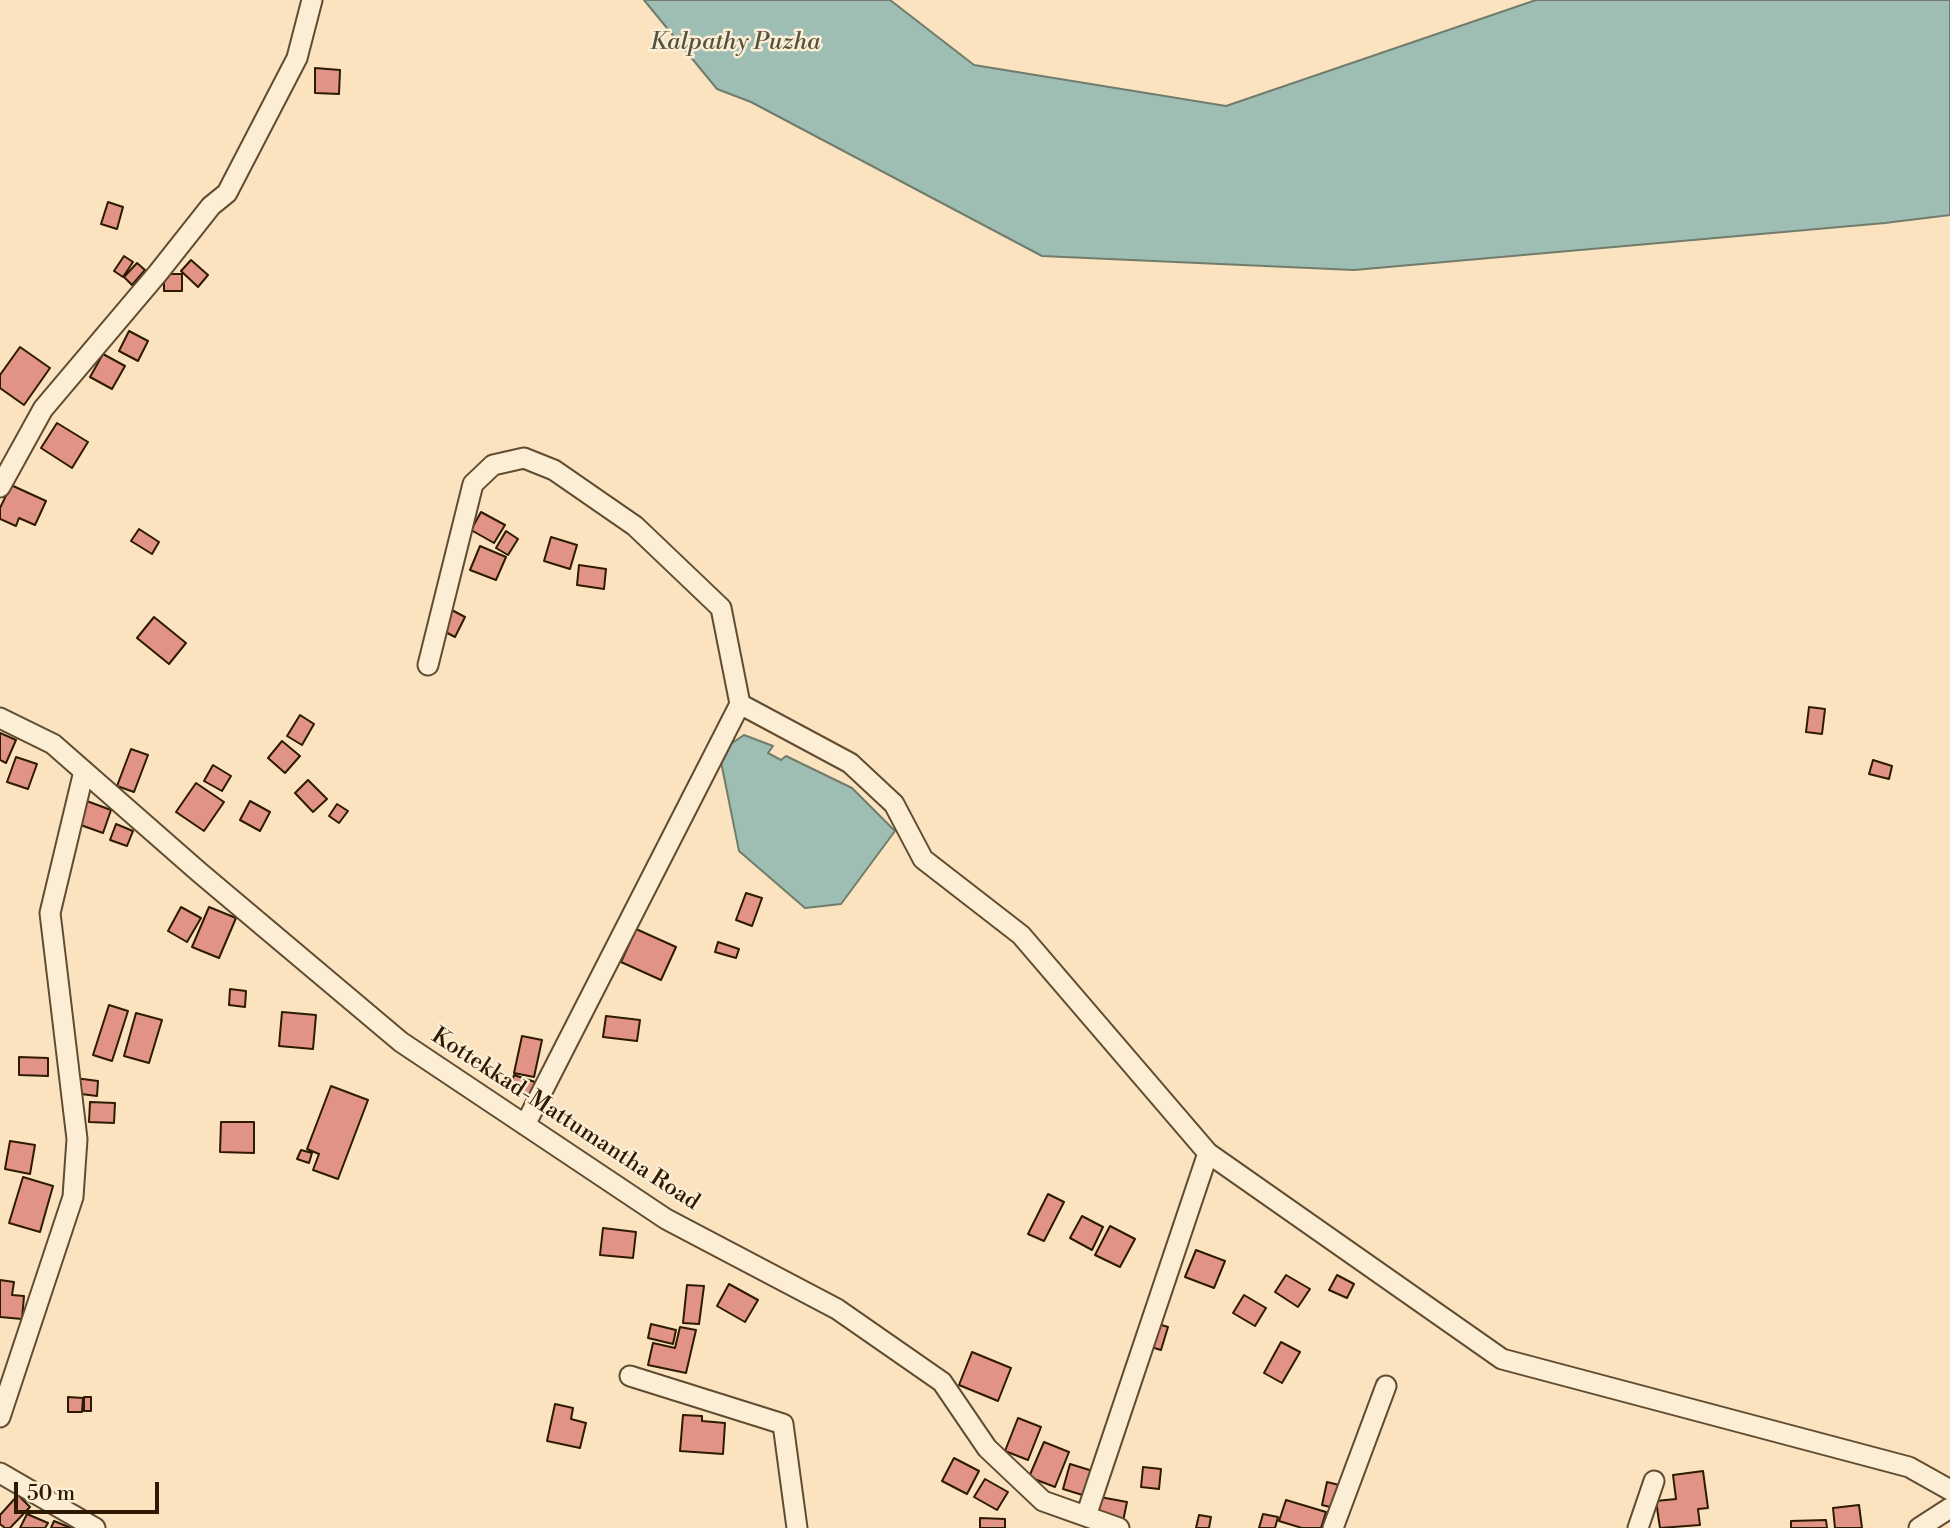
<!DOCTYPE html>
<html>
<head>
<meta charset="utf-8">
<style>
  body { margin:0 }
  #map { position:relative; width:1950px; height:1528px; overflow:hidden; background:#fae3be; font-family:"Libre Bodoni",serif }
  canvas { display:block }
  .scale { position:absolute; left:14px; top:1482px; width:145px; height:32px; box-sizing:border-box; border:4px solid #2d1a00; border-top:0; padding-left:9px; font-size:21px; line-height:24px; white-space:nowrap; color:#2d1a00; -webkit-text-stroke:5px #fcedd5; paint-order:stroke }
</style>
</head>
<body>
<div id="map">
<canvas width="1950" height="1528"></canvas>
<div class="scale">50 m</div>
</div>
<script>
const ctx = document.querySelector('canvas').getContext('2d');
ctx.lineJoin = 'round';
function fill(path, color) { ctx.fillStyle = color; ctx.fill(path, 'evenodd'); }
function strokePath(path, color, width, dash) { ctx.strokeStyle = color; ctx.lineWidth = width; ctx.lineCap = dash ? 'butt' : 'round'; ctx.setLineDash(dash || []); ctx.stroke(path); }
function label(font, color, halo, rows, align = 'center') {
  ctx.font = font + ' "Libre Bodoni",serif'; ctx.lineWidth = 5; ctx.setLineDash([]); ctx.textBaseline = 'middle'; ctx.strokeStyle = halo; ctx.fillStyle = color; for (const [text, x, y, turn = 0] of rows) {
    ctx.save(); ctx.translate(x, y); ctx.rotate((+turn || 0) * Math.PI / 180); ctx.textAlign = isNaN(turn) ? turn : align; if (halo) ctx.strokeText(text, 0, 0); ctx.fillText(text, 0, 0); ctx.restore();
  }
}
const water = new Path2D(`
  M644 0H890L974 65 1226 106 1536 0H1950V215L1885 223 1354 270 1042 256 751 102 717 89Z
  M744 735 773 746 768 753 781 760 786 756 852 788 895 831 841 904 805 908 739 851 719 752Z`);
fill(water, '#9ebeb4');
strokePath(water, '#717c6c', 2);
const building = new Path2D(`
  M315 68 340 70 339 94 315 93Z
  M108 202 123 207 117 229 101 224Z
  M124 256 133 262 123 277 114 271Z
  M191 260 208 275 198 287 181 271Z
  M137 263 145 270 132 285 124 277Z
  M164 274H182V291H164Z
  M129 331 148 341 138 361 119 351Z
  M20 347 50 368 24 405 0 388V375Z
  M103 354 125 366 112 389 90 377Z
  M57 423 88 442 72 468 41 448Z
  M11 485 46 501 35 525 19 518 16 526 0 519V508Z
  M481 512 505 525 494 543 471 530Z
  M139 529 159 542 152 554 131 541Z
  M506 531 518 539 508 555 496 548Z
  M551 537 577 545 570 569 544 561Z
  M480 546 506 557 496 580 470 570Z
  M579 565 606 569 604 589 577 585Z
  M448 608 465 617 455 637 438 628Z
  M154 617 186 643 169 664 137 638Z
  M1809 707 1825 709 1822 734 1806 732Z
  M300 715 314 724 302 745 287 736Z
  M0 733 16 740 6 763 0 760Z
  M282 741 300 756 285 773 268 758Z
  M131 749 148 755 134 792 117 786Z
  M16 757 37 764 28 789 7 782Z
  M1873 760 1892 766 1889 779 1869 774Z
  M213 765 231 776 222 791 204 781Z
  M308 780 327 799 313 812 295 793Z
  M196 783 224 802 204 831 176 812Z
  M84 800 111 810 103 833 75 823Z
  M250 801 270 812 260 831 240 820Z
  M337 804 348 811 339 823 329 816Z
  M116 824 133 831 127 846 110 840Z
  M746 893 762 898 752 926 736 920Z
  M181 907 201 918 187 942 168 931Z
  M209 907 236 918 219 958 192 947Z
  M636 929 676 947 661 980 621 962Z
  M718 942 739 949 736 958 715 952Z
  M230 989 246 991 245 1007 229 1005Z
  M109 1005 128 1011 112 1061 93 1055Z
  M282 1012 316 1015 313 1049 279 1046Z
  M136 1013 162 1020 149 1063 124 1056Z
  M606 1016 640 1020 637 1041 603 1037Z
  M522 1036 542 1040 534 1077 514 1073Z
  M19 1057 48 1058V1076L19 1075Z
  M514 1075 535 1082 531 1095 510 1088Z
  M75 1078 98 1081 97 1096 73 1093Z
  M331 1086 368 1100 338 1179 313 1170 319 1154 307 1149Z
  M90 1102 115 1103 114 1123 89 1122Z
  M221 1122H254V1153L220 1152Z
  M10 1141 35 1145 30 1174 5 1169Z
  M301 1150 312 1153 309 1163 297 1159Z
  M23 1177 53 1186 40 1232 9 1223Z
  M1048 1194 1064 1202 1044 1241 1028 1234Z
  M1082 1216 1103 1227 1092 1250 1070 1238Z
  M1110 1226 1135 1239 1120 1267 1095 1255Z
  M603 1228 636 1232 633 1258 600 1255Z
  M1196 1250 1225 1261 1214 1288 1185 1277Z
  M1286 1275 1310 1289 1298 1307 1275 1292Z
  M1337 1275 1354 1284 1347 1298 1329 1290Z
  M0 1280 14 1282 12 1295 24 1296 22 1319 0 1317Z
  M729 1284 758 1300 745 1322 717 1306Z
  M687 1285 704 1286 699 1324 683 1323Z
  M1244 1295 1266 1308 1255 1326 1233 1313Z
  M651 1324 676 1330 673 1344 648 1338Z
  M1158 1324 1168 1327 1161 1350 1151 1347Z
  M680 1327 696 1330 686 1373 648 1365 653 1343 675 1348Z
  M1281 1342 1300 1352 1282 1383 1264 1373Z
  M972 1352 1011 1368 998 1401 959 1385Z
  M68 1397 83 1398 82 1412H68Z
  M84 1397H91V1411H84Z
  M555 1404 573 1408 571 1419 586 1423 580 1448 547 1441Z
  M683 1415 702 1416V1421L725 1423 723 1454 680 1451Z
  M1018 1418 1041 1427 1028 1460 1005 1451Z
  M1044 1442 1069 1452 1055 1487 1029 1477Z
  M954 1458 979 1471 967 1494 942 1481Z
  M1070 1464 1096 1472 1089 1497 1063 1489Z
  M1143 1467 1161 1469 1159 1489 1141 1487Z
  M1703 1471 1708 1508 1698 1509 1700 1525 1660 1528 1656 1501 1676 1499 1673 1475Z
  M985 1479 1008 1492 997 1510 974 1497Z
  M1327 1482 1339 1485 1334 1508 1322 1505Z
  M18 1495 30 1507 10 1528H5L0 1524V1515Z
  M1100 1497 1127 1502 1122 1526 1095 1521Z
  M1286 1500 1326 1512 1321 1528H1302L1279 1521Z
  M1859 1505 1862 1528H1835L1833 1508Z
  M27 1514 48 1523 45 1528H20Z
  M1263 1514 1278 1517 1275 1528H1259Z
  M1199 1515 1211 1517 1209 1528H1196Z
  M980 1518 1005 1519V1528H980Z
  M1826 1520 1827 1528H1791V1521Z
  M54 1521 71 1528H51Z`);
fill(building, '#e19486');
strokePath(building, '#2d1a00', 2);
const street = new Path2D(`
  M0 487 43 409 158 273 211 206 227 193 297 58 312 0
  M428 665 473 484 493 465 524 458 554 470 635 526 721 608 740 704 525 1125
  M740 704 850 763 894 804 923 859 1021 935 1208 1153 1502 1359 1909 1467 1950 1490
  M0 718 53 744 199 872 401 1042 666 1219 837 1309 942 1382 987 1448 1043 1501 1119 1528
  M630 1376 783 1424 797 1528
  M0 1417 73 1197 77 1139 50 913 84 771
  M0 1473 95 1528
  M1086 1516 1208 1153
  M1333 1528 1386 1386
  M1638 1528 1654 1481
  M1919 1528 1950 1508`);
strokePath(street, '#604c30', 23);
strokePath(street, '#fcedd5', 19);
label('23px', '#2d1a00', '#fcedd5', [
  ["Kottekkad-Mattumantha Road",565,1120,33]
]);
label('italic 24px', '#55533f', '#fcedd5', [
  ["Kalpathy Puzha",735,43]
]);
</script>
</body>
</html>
